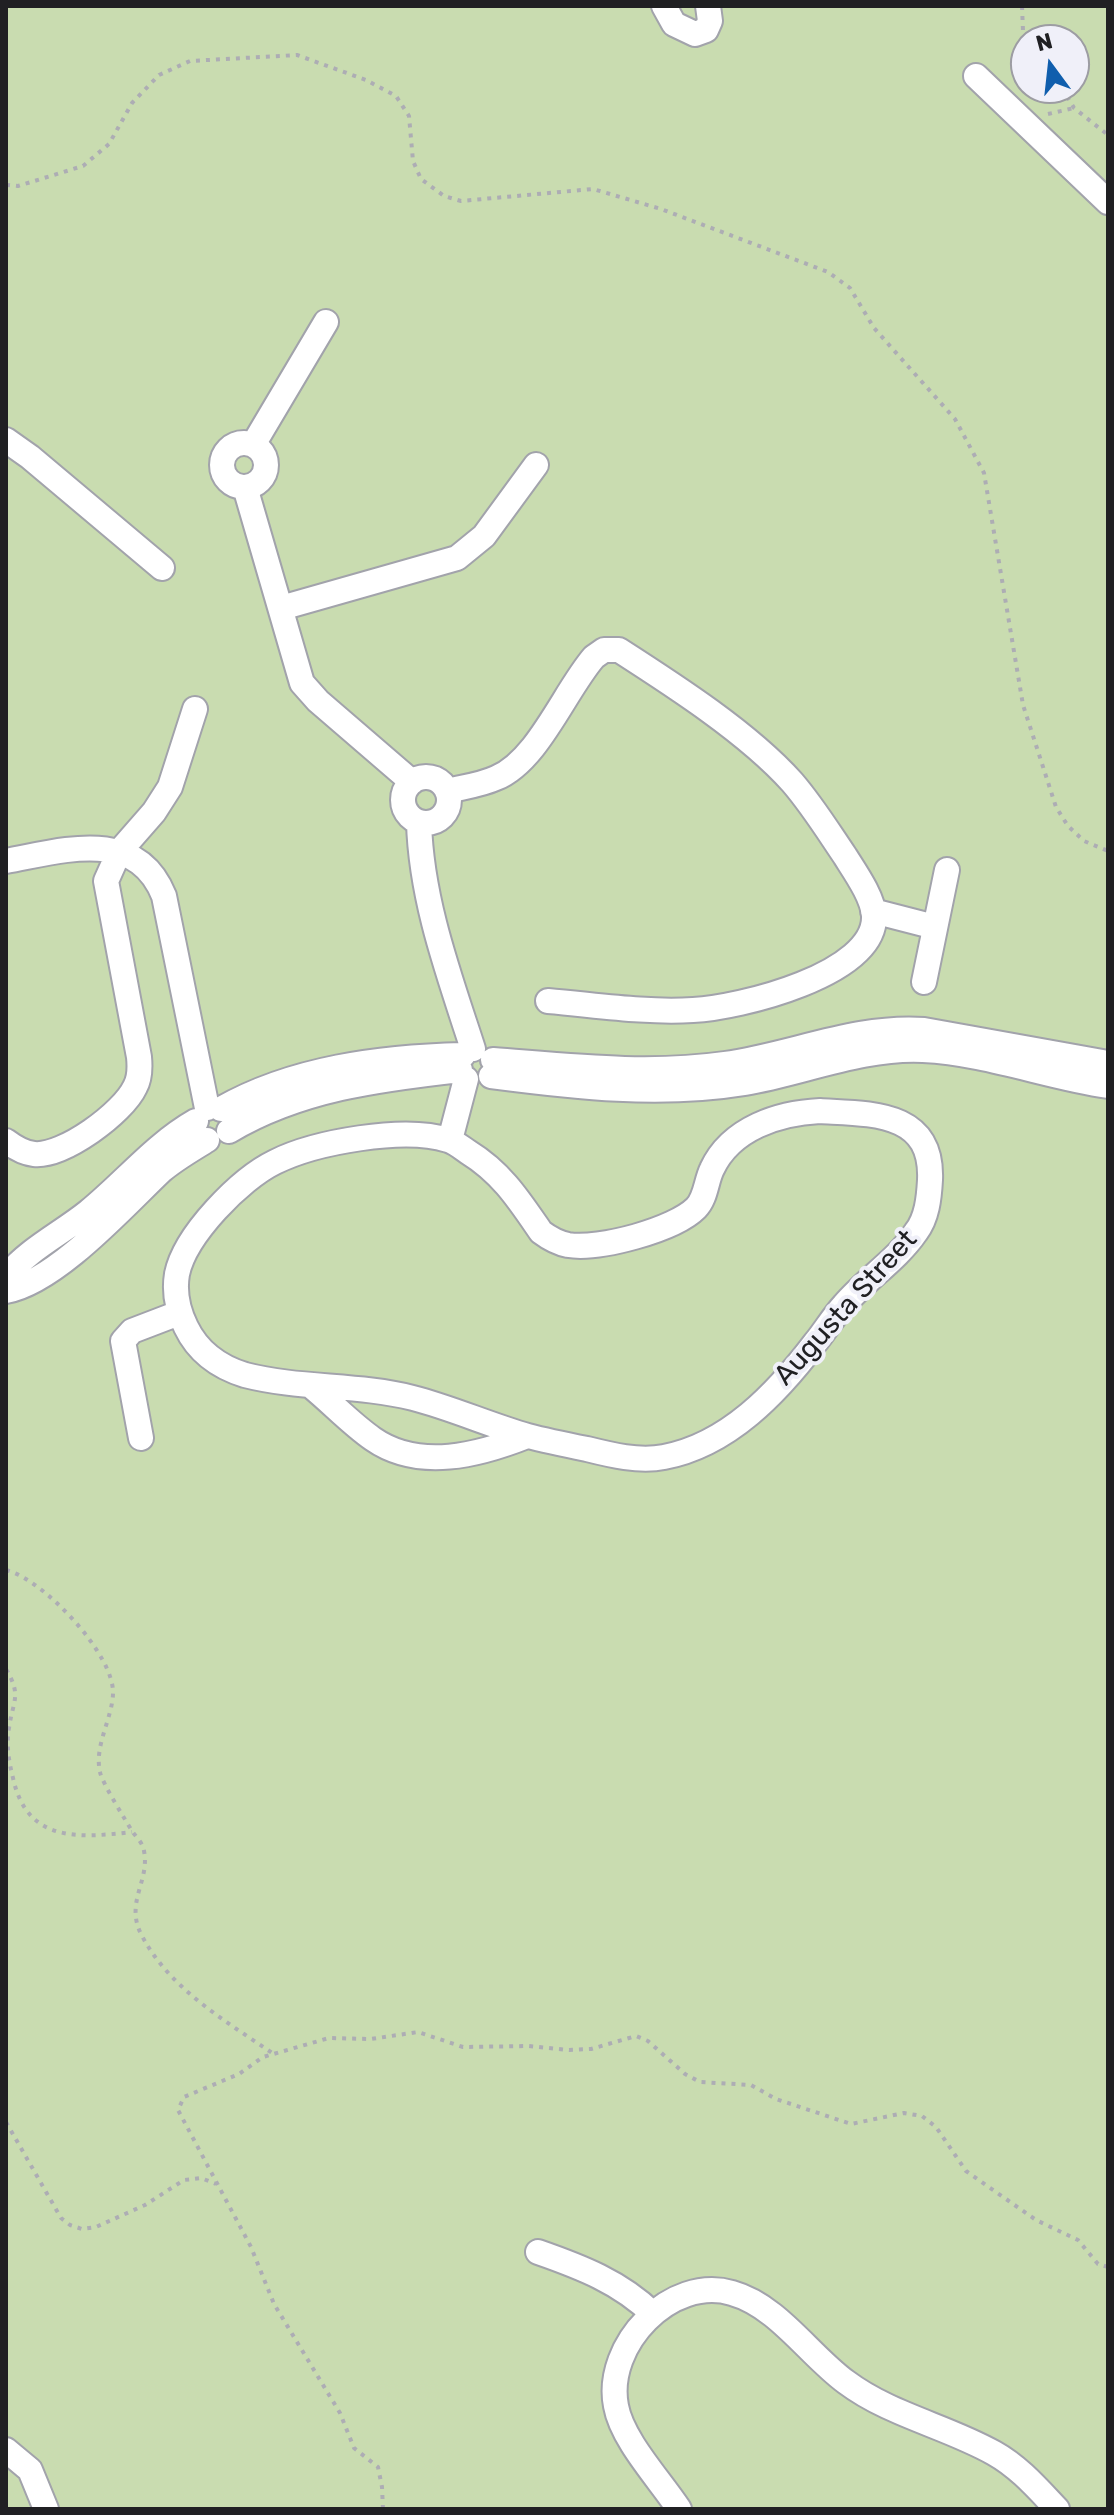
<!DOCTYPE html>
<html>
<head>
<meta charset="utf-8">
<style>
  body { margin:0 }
  #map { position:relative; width:1114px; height:2515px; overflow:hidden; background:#f0f0f9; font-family:Rubik,sans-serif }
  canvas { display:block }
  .frame { position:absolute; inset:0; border:8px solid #202023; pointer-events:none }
  .north { position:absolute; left:1010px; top:24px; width:80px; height:80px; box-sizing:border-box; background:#f0f0f9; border:2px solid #9d9da3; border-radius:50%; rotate:345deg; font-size:22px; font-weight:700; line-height:32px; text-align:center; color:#202023 }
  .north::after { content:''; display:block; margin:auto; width:28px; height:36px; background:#105ead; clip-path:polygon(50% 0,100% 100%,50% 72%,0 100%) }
</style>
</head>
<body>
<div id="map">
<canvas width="1114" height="2515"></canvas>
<div class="frame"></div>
<div class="north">N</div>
</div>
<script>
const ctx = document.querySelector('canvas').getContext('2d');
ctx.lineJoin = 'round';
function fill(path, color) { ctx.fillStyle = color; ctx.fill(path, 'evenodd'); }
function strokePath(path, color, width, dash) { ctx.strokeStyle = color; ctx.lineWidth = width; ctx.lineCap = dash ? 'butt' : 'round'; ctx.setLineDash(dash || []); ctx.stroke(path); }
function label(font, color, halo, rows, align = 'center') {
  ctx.font = font + ' Rubik,sans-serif'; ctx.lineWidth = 8; ctx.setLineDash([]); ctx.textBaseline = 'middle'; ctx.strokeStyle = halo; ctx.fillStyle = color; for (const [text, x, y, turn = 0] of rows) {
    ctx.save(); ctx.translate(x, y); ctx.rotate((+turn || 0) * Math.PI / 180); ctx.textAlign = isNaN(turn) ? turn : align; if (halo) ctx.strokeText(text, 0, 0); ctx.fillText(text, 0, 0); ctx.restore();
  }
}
fill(new Path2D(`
  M6 6H1108V2509H6ZM1026 40H1074V88H1026Z`), '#c9dcb0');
const street = new Path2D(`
  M664 6 674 24 695 34 706 30 710 21 708 6
  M976 76 1108 202
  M6 440 30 457 162 568
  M222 465a22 22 0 1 1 44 0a22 22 0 1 1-44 0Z
  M253 445 326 322
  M245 487 302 683 318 701 412 782
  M281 608 457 558 484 536 536 465
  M403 800a23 23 0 1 1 46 0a23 23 0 1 1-46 0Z
  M447 791C463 787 481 785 496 778 538 761 565 690 594 657L604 650H619C675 686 748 733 792 782 812 805 828 831 845 856 855 872 873 897 874 916 876 975 738 1008 693 1010 645 1013 596 1005 548 1001
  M419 822C421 900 449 975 473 1049
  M6 861C62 851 136 826 164 896L207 1108
  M873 911 935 927
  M924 982 947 870
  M493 1060C571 1066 647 1075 725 1064 791 1055 856 1025 924 1030L1108 1063
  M491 1076C576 1087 659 1097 745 1083 803 1073 863 1047 923 1050 986 1053 1047 1077 1108 1086
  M221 1109C293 1068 381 1057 463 1055
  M820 1111C871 1114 933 1111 930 1180 929 1198 927 1218 916 1232 897 1260 866 1279 844 1305 833 1317 825 1331 815 1343 777 1393 728 1445 664 1457 639 1462 611 1455 587 1449 567 1445 547 1441 528 1436 489 1425 452 1408 413 1398 358 1384 300 1389 245 1375 219 1367 198 1352 186 1327 178 1311 174 1292 177 1274 185 1235 240 1179 275 1162 315 1142 404 1126 448 1140 455 1142 462 1148 468 1152 502 1173 519 1200 541 1232 549 1238 558 1243 568 1245 599 1250 674 1230 696 1208 706 1198 706 1181 712 1169 731 1128 779 1113 820 1111Z
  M229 1131C299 1089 380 1079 460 1070
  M450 1140 466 1079
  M6 1141C14 1147 24 1153 34 1154 63 1157 123 1113 135 1087 140 1078 140 1067 139 1057L106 881 119 852 154 812 170 787 195 709
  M6 1277C27 1250 62 1233 88 1212 125 1182 154 1145 196 1121
  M6 1291C56 1282 124 1206 161 1171 175 1159 191 1150 207 1140
  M311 1386C332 1403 350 1423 373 1439 419 1471 479 1455 527 1436
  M141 1438 123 1341 132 1331 179 1313
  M538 2252C581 2267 620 2282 653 2314
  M6 2450 30 2470 46 2509
  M679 2509C660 2480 622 2440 616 2406 604 2345 671 2275 732 2293 778 2306 808 2354 846 2382 890 2415 946 2426 994 2453 1019 2467 1037 2488 1057 2509`);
strokePath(street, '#a2a3ab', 28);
strokePath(new Path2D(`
  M1022 6 1023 31 1027 40
  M1062 88 1074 108 1108 135
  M1048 114 1074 108
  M6 185 18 186 83 166 109 144 132 103 159 75 190 61 297 55 366 80 396 96 409 116 413 161 421 179 444 196 461 201 593 189 661 209 828 272 850 288 874 328 955 419 984 473 1023 705 1056 807 1068 826 1084 841 1108 851
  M6 1570C43 1579 115 1655 113 1694 112 1719 94 1746 100 1772 102 1783 125 1819 132 1831 136 1837 143 1843 144 1851 150 1881 125 1902 141 1934 169 1989 226 2021 275 2055
  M6 1669C22 1696 13 1700 9 1728 6 1745 9 1762 13 1778 27 1843 79 1838 132 1832
  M6 2122 61 2218 70 2225 82 2229 96 2227 145 2205 184 2180 201 2178 216 2184
  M383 2509 382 2487 378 2467 354 2448 340 2413 274 2304 251 2247 178 2110 184 2097 239 2074 263 2057 329 2038 371 2039 418 2032 463 2047 529 2046 569 2050 591 2049 636 2036 648 2041 685 2074 700 2082 751 2085 776 2099 851 2124 904 2113 922 2116 936 2127 966 2171 1036 2220 1078 2240 1098 2264 1108 2267`), '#adadb4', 4, [4, 6]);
strokePath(street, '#fff', 24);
label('28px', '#202023', '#f0f0f9', [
  ["Augusta Street",846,1308,-48]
]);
</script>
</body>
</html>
